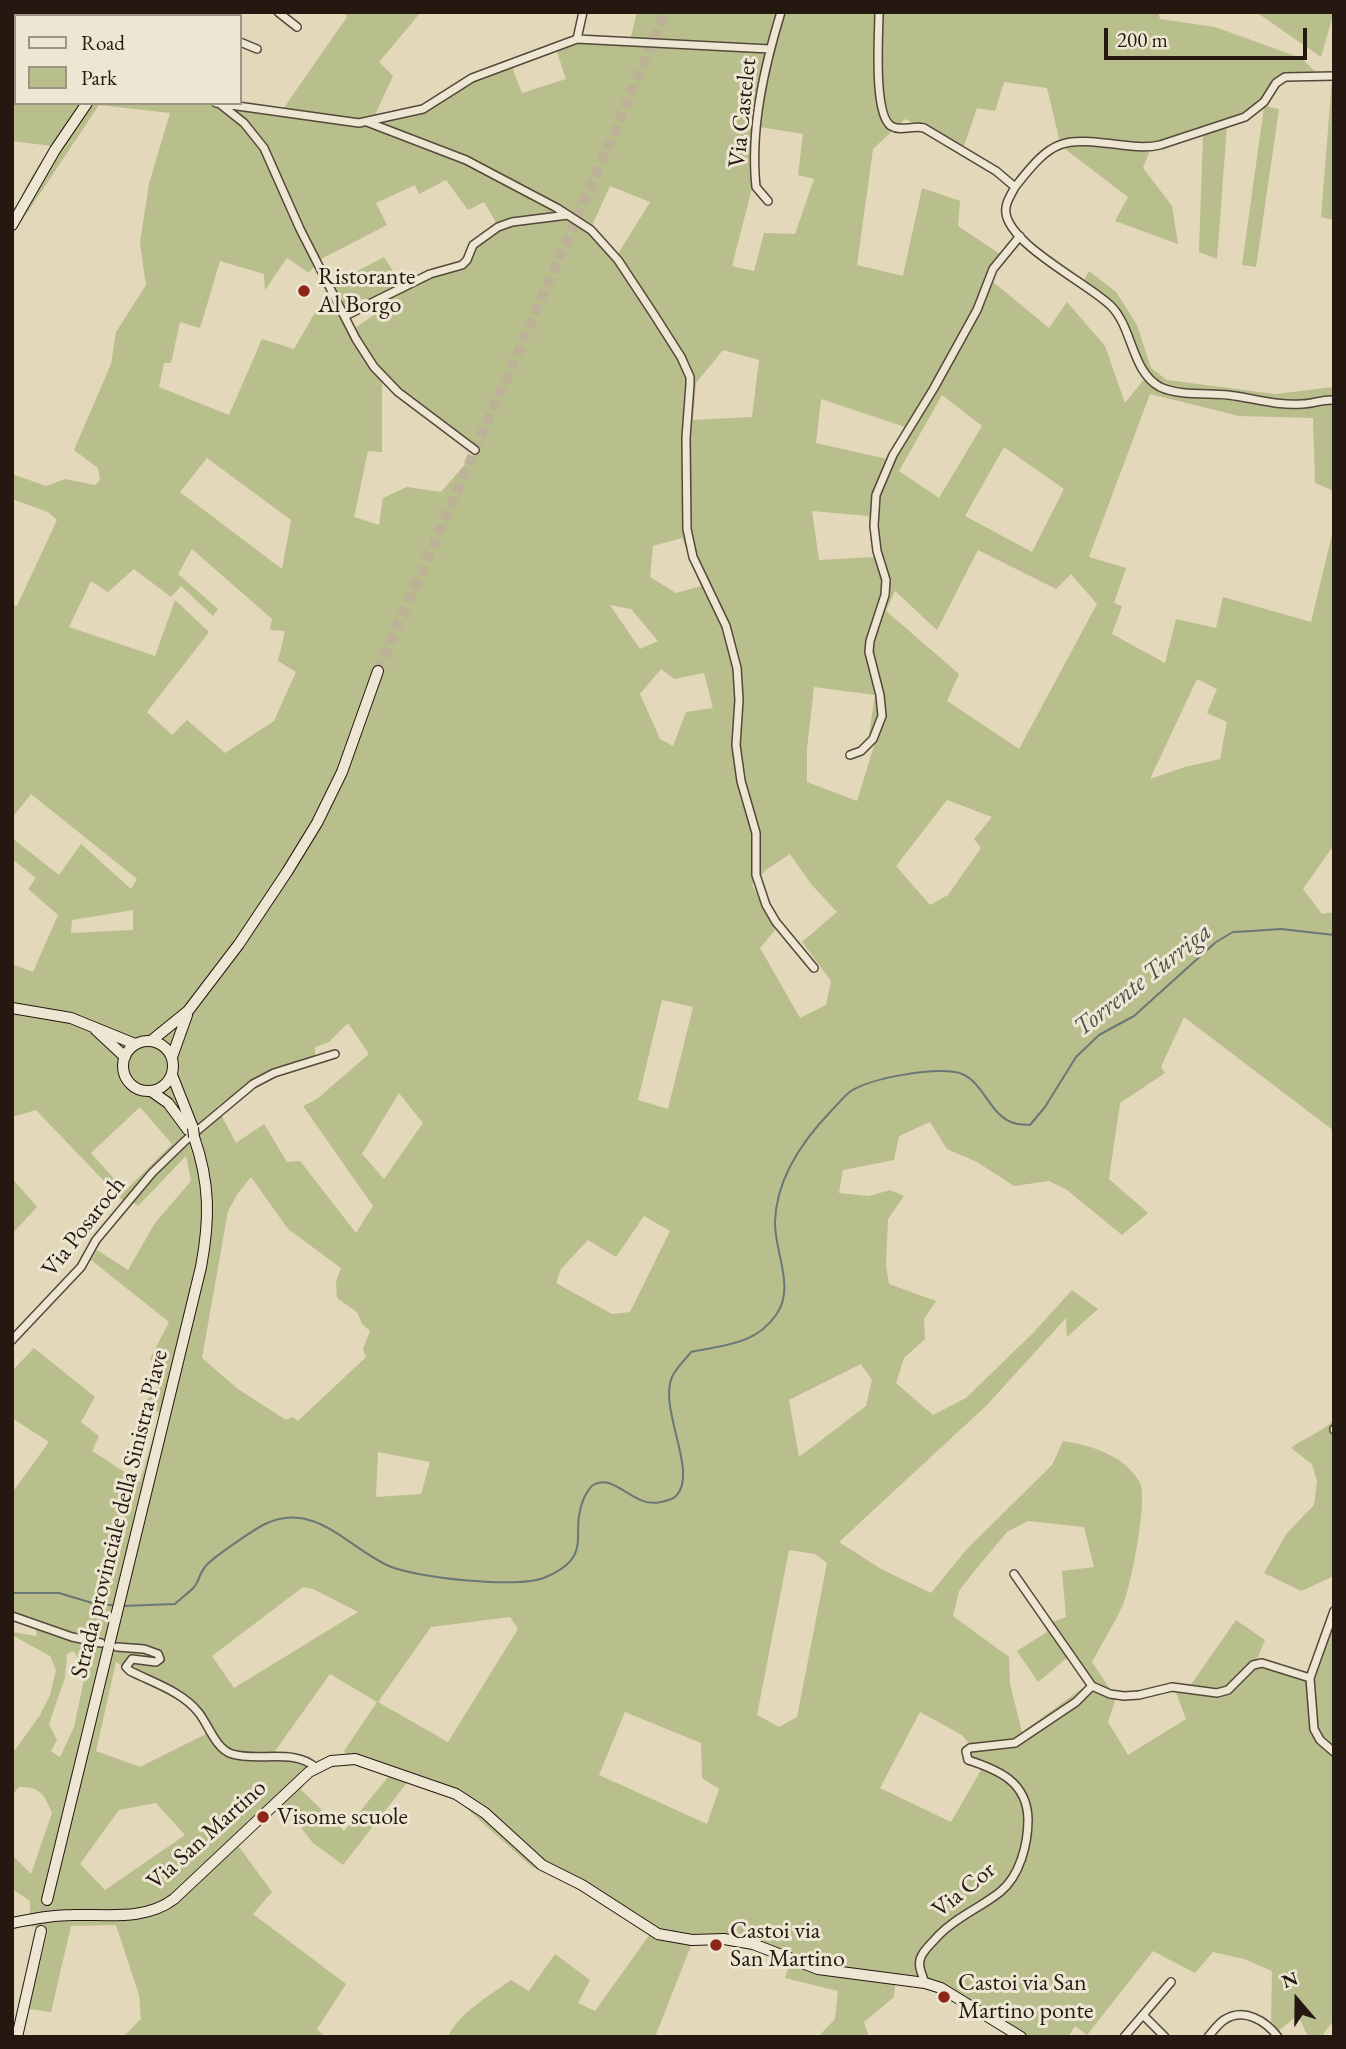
<!DOCTYPE html>
<html>
<head>
<meta charset="utf-8">
<style>
  body { margin:0 }
  #map { position:relative; width:1346px; height:2049px; overflow:hidden; background:#e3d8b9; font-family:"EB Garamond",serif }
  canvas { display:block }
  .frame { position:absolute; inset:0; border:14px solid #241811; pointer-events:none }
  .legend { position:absolute; left:14px; top:14px; width:228px; height:91px; box-sizing:border-box; background:#ede6d2; border:2px solid #9d9485; margin:0; padding:9px 12px; list-style:none; font-size:21px; color:#241811 }
  .legend li { display:flex; align-items:center; gap:14px; height:35px }
  .legend b { width:35px; border:2px solid #9d9485 }
  .north { position:absolute; left:1262px; top:1965px; width:70px; height:70px; -webkit-text-stroke:5px #ede6d2; paint-order:stroke; rotate:340deg; font-size:19px; font-weight:700; line-height:28px; text-align:center; color:#241811 }
  .north::after { content:''; display:block; margin:auto; width:24px; height:32px; background:#241811; clip-path:polygon(50% 0,100% 100%,50% 72%,0 100%) }
  .scale { position:absolute; left:1104px; top:28px; width:203px; height:32px; box-sizing:border-box; border:4px solid #241811; border-top:0; padding-left:9px; font-size:21px; line-height:24px; white-space:nowrap; color:#241811; -webkit-text-stroke:5px #ede6d2; paint-order:stroke }
</style>
</head>
<body>
<div id="map">
<canvas width="1346" height="2049"></canvas>
<div class="frame"></div>
<ul class="legend">
<li><b style="height:9px;background:#ede6d2"></b>Road</li>
<li><b style="height:19px;background:#b8be8c"></b>Park</li>
</ul>
<div class="north">N</div>
<div class="scale">200 m</div>
</div>
<script>
const ctx = document.querySelector('canvas').getContext('2d');
ctx.lineJoin = 'round';
function fill(path, color) { ctx.fillStyle = color; ctx.fill(path, 'evenodd'); }
function strokePath(path, color, width, dash) { ctx.strokeStyle = color; ctx.lineWidth = width; ctx.lineCap = dash ? 'butt' : 'round'; ctx.setLineDash(dash || []); ctx.stroke(path); }
function label(font, color, halo, rows, align = 'center') {
  ctx.font = font + ' "EB Garamond",serif'; ctx.lineWidth = 6; ctx.setLineDash([]); ctx.textBaseline = 'middle'; ctx.strokeStyle = halo; ctx.fillStyle = color; for (const [text, x, y, turn = 0] of rows) {
    ctx.save(); ctx.translate(x, y); ctx.rotate((+turn || 0) * Math.PI / 180); ctx.textAlign = isNaN(turn) ? turn : align; if (halo) ctx.strokeText(text, 0, 0); ctx.fillText(text, 0, 0); ctx.restore();
  }
}
fill(new Path2D(`
  M344 12H421L379 62 393 76 374 117 408 114 487 75 512 67 522 93 566 79 556 49 578 42 629 45 637 12H1158L1160 19 1215 27 1301 58 1320 76 1334 74V220L1321 217 1332 79 1296 74 1279 75 1264 106 1279 109 1256 267 1242 265 1264 107 1227 126 1217 259 1199 252 1203 134 1150 150 1143 168 1172 206 1178 244 1115 221 1128 197 1061 146 1047 88 1004 82 995 111 977 108 964 146 905 119 873 149 857 265 903 276 922 188 960 201 958 226 1000 254 987 277 1049 328 1067 302 1105 346 1125 403 1145 378 1129 328 1110 299 1084 280 1089 271 1116 292 1137 325 1151 368 1167 380 1275 394 1334 387V491L1315 483 1313 418 1239 416 1150 394 1089 557 1126 568 1114 603 1122 606 1112 634 1165 663 1176 619 1216 628 1223 597 1311 622 1334 526V845L1303 889 1322 914 1334 912V1131L1184 1017 1161 1067 1165 1073 1120 1103 1109 1179 1148 1213 1122 1235 1067 1190 1049 1181 1014 1186 977 1162 947 1149 930 1122 899 1136 894 1160 843 1170 839 1193 869 1196 890 1190 904 1196 888 1219 886 1266 889 1284 936 1301 924 1319 925 1339 904 1358 896 1383 933 1415 966 1398 1034 1332 1072 1290 1098 1309 1067 1337 1066 1318 987 1405 839 1542 881 1569 931 1593 967 1549 1052 1465 1063 1441C1092 1446 1125 1455 1140 1483 1148 1499 1131 1587 1123 1605 1114 1624 1102 1643 1092 1662L1116 1698 1108 1722 1128 1755 1186 1719 1173 1685 1190 1686 1236 1620 1265 1640 1257 1659 1314 1679 1334 1624V2020L1321 2037H1308L1298 2015 1277 2032 1271 2024 1272 1971 1244 1959 1213 1952 1195 1973 1153 1951 1087 2035 1075 2026 1068 2037H1025L932 1983 895 1981 894 1997 864 2022 869 2037H818L835 2019 838 1991 785 1978 789 1965 765 1950 723 1943H692L655 2037H448C457 2014 492 1994 511 1980L529 1991 555 1954 590 1980 578 2003 595 2011 650 1934 560 1877 532 1867 456 1799 409 1780 343 1865 313 1843 282 1803 237 1844 272 1892 253 1914 346 1984 317 2029 325 2037H123L141 2019 139 1995 116 1925 71 1926 51 2012 29 2009 48 1930 30 1926V1901L12 1889V1855L31 1874 52 1813C44 1794 41 1787 19 1787L12 1795V1754L40 1715 50 1695 56 1670 50 1656 12 1635V1632L37 1636 34 1623 12 1616V1493L49 1442 12 1418V1371L34 1348 95 1397 81 1422 99 1436 92 1451 140 1482 160 1413 143 1403C160 1391 161 1375 150 1359L169 1322 91 1260 97 1250 128 1270 155 1223 191 1181 186 1156 138 1206 128 1198 124 1202 36 1110 12 1117V964L33 972 58 915 28 889 36 878 12 859V838L59 875 81 844 131 889 137 879 31 794 12 818V605L17 606 57 520 48 512 12 499V474L46 486 65 479 95 485 100 480 98 468 74 450 111 364 116 332 146 285 140 243 149 184 170 113 99 105 13 234C12 202 34 173 51 146L12 141V97L16 94V103H235L283 109 347 17ZM760 127 803 134 798 175 814 179 795 234 764 233 754 271 732 266 752 188ZM446 180 468 210 484 202 497 224 460 264 403 287 384 257 331 285 294 349 262 339 229 415 159 387 164 363H171L180 322 200 328 220 261 264 274 265 290 287 258 309 273 319 260 387 225 376 203 415 185 419 194ZM610 186 650 202 616 257 590 230ZM372 302 377 313 352 330 345 315ZM723 350 759 360 752 417 693 420 696 383ZM382 383 474 454 441 492 407 487 383 498 379 525 354 517 368 451 382 452ZM942 395 982 426 939 498 899 471ZM821 399 905 427 887 459 816 443ZM1004 447 1064 489 1032 552 965 516ZM207 458 291 520 282 569 180 492ZM812 511 869 516 874 557 819 560ZM682 538 701 586 676 593 650 577 653 546ZM192 549 272 619 270 630 285 631 278 661 296 672 274 721 225 753 187 720 172 735 147 712 209 632 175 600 155 656 69 627 91 581 108 592 134 569 171 597 181 586 213 616 218 609 178 574ZM978 550 1056 589 1071 574 1097 604 1019 749 947 701 959 674 886 611 895 591 937 630ZM610 605 631 609 658 641 640 649ZM661 669 674 679 704 673 713 708 686 712 673 746 660 739 640 694ZM1197 679 1217 689 1207 713 1227 722 1220 759 1185 767 1150 779ZM814 687 875 695 869 734 874 746 857 801 807 782V749ZM947 800 992 817 974 839 981 848 948 895 930 905 896 866ZM790 854 811 884 837 912 802 942 831 981 826 1005 800 1018 760 948 776 929 752 885 766 870ZM133 910V930L71 933 72 920ZM662 1000 693 1007 668 1109 638 1100ZM348 1023 369 1054 317 1099 303 1106 373 1206 356 1233 300 1161 287 1162 264 1124 236 1143 217 1107 247 1086 278 1070 315 1065V1047L329 1042ZM399 1093 423 1123 384 1179 362 1154ZM140 1107 172 1144 125 1191 91 1153ZM251 1177 288 1229 341 1268 336 1281 337 1298 357 1312 362 1324 370 1331 363 1349 366 1357 298 1421 292 1417 286 1420 238 1389 202 1358 228 1211 238 1193ZM644 1216 670 1231 630 1312 612 1314 556 1283 561 1269 588 1240 616 1257ZM861 1364 872 1380 866 1406 799 1457 789 1400ZM378 1452 430 1462 421 1494 376 1497ZM1028 1521 1084 1527 1094 1567 1062 1571 1066 1617 1044 1625 1047 1632 1017 1651 1038 1682 1067 1658 1087 1685 1022 1732 1010 1684 1009 1657 953 1616 959 1591 972 1574 1007 1532ZM789 1550 815 1554 827 1563 797 1717 779 1727 757 1715ZM303 1587 313 1589 358 1612 234 1688 212 1656ZM510 1617 518 1629 448 1742 378 1702 431 1627ZM74 1651 79 1660 77 1666 85 1669V1675L74 1727 60 1757 51 1751 57 1740 49 1724 65 1678 67 1654ZM116 1662 151 1686 190 1707 208 1733 140 1767 96 1751ZM330 1674 377 1702 344 1751 352 1763 389 1776 344 1831 301 1790 317 1762 275 1751ZM625 1712 701 1743 702 1778 719 1789 707 1824 599 1775ZM920 1712 962 1735 973 1748 965 1754 971 1761 984 1765 951 1822 880 1788ZM156 1803 185 1835 105 1890 80 1864 119 1810Z
  M1256 12H1334L1321 57Z
  M12 1178 37 1207 12 1234Z
  M1334 1419V1576L1301 1591 1264 1573 1287 1533 1314 1505 1317 1481 1312 1464 1291 1448C1302 1439 1328 1429 1334 1419Z`), '#b8be8c');
strokePath(new Path2D(`
  M12 1593H59L99 1605H116
  M122 1606 175 1604C181 1598 190 1592 195 1586 199 1580 200 1573 205 1567 210 1559 255 1529 265 1524 315 1500 348 1548 389 1566 416 1578 520 1589 546 1577 596 1555 568 1534 584 1498 586 1494 589 1488 593 1485 615 1472 633 1509 661 1502 666 1501 673 1499 676 1496 699 1473 658 1409 672 1377 676 1368 685 1360 691 1352 724 1345 755 1345 776 1315 796 1288 774 1251 775 1222 776 1178 803 1140 832 1110 838 1104 844 1096 851 1091 872 1078 929 1068 955 1072 983 1076 988 1116 1014 1123 1018 1125 1025 1124 1030 1125L1045 1107 1076 1057 1099 1035 1134 1016 1216 942 1233 932 1252 931 1281 929 1334 935`), '#6a7875', 2);
strokePath(new Path2D(`
  M378 671 617 126 665 12
  M41 1931 47 1900`), '#bdb297', 10, [10, 5]);
const street = new Path2D(`
  M278 12 297 27
  M879 12C879 34 873 114 891 126 901 132 913 125 924 128L996 171 1015 187C1054 137 1061 138 1122 145 1135 147 1147 148 1160 145L1245 117 1264 102 1276 83 1285 77 1334 76
  M577 39 583 12
  M240 42 257 49
  M216 103 359 123 423 109 472 78 577 39 770 49
  M220 104 244 123 264 148 300 229 356 339 374 367 398 392 475 450
  M367 122 466 160 557 208 591 230 618 260 653 313 681 357 690 377V384L686 438 687 529 693 557 726 626 737 668 739 700 736 745 741 781 756 833V875L766 905 776 922 814 968
  M1015 187C1012 193 1007 200 1006 207 1000 241 1090 284 1111 306 1133 328 1131 371 1160 387 1179 396 1208 393 1228 395 1253 398 1277 406 1302 404 1313 404 1323 399 1334 400
  M768 201 756 187C750 129 764 68 781 12
  M345 316 430 274 462 265 467 260 473 245 498 227 512 222 568 215
  M850 755 861 751 873 739 882 716 880 695 869 652 870 641 885 595 886 580 877 551 874 526 876 495 893 455 934 388 977 310 993 269 1020 236
  M12 1340 81 1267 96 1240 152 1173 186 1140 253 1084 274 1073 335 1054
  M1334 1429V1430
  M1014 1574 1092 1686 1110 1694 1124 1696 1139 1695 1172 1687 1217 1693 1228 1690 1253 1665 1262 1663 1310 1678
  M1334 1611 1310 1678 1314 1729 1320 1740 1334 1752
  M12 1616 72 1637 101 1643
  M117 1647 144 1649 158 1654 160 1659 156 1662 132 1659 126 1667 130 1671C154 1683 183 1692 199 1713 209 1726 216 1749 232 1754 257 1762 296 1748 316 1768
  M925 1983C922 1974 917 1965 921 1957 924 1949 933 1942 938 1936 956 1917 980 1908 1000 1892 1020 1876 1028 1844 1028 1819 1027 1782 999 1770 968 1760L966 1751 970 1748 1015 1743 1076 1702 1092 1686
  M1143 2015 1165 2037
  M1124 2037 1171 1982
  M1208 2037C1213 2031 1218 2024 1224 2020 1244 2007 1266 2021 1278 2037`);
const secondary = new Path2D(`
  M163 16 167 12
  M12 225 55 150 87 103
  M12 1008 71 1018 135 1044
  M96 1030 125 1057
  M123 1066a25 25 0 1 1 50 0a25 25 0 1 1-50 0Z
  M151 1041 188 1011 239 944 287 872 317 823 342 772 378 671
  M172 1057 187 1015
  M172 1075 193 1128
  M151 1091 168 1103 188 1130
  M47 1900 201 1267C210 1219 210 1183 194 1137
  M12 1923C32 1919 52 1915 73 1915 107 1914 145 1921 174 1899L309 1772 331 1761 355 1759 456 1794 485 1813 542 1865 582 1885 658 1934 692 1940 724 1939 753 1944 818 1969 925 1983 941 1988 1021 2037
  M17 2037 41 1931`);
strokePath(street, '#54483b', 10);
strokePath(secondary, '#241811', 12);
strokePath(street, '#ede6d2', 7);
strokePath(secondary, '#ede6d2', 10);
const secondaryBridge = new Path2D(`
  M193 1128 194 1137`);
strokePath(secondaryBridge, '#241811', 12, []);
strokePath(secondaryBridge, '#ede6d2', 10);
for (const [x, y, r, color] of [
  [304,291,7,"#8f2418"],
  [263,1817,7,"#8f2418"],
  [716,1945,7,"#8f2418"],
  [944,1997,7,"#8f2418"]
]) { const dot = new Path2D(); dot.arc(x, y, r, 0, 2 * Math.PI); ctx.fillStyle = color; ctx.fill(dot); strokePath(dot, '#ede6d2', 2.5); }
label('24px', '#241811', '#ede6d2', [
  ["Via Castelet",743,113,-84],
  ["Via Posaroch",84,1227,-52],
  ["Strada provinciale della Sinistra Piave",120,1514,-76],
  ["Via San Martino",207,1835,-42],
  ["Via Cor",964,1890,-39]
]);
label('24px', '#241811', '#ede6d2', [
  ["Ristorante",318,277],
  ["Al Borgo",318,305],
  ["Visome scuole",277,1817],
  ["Castoi via",730,1931],
  ["San Martino",730,1959],
  ["Castoi via San",958,1983],
  ["Martino ponte",958,2011]
], 'left');
label('italic 26px', '#4d504b', '#ede6d2', [
  ["Torrente Turriga",1143,980,-38]
]);
</script>
</body>
</html>
